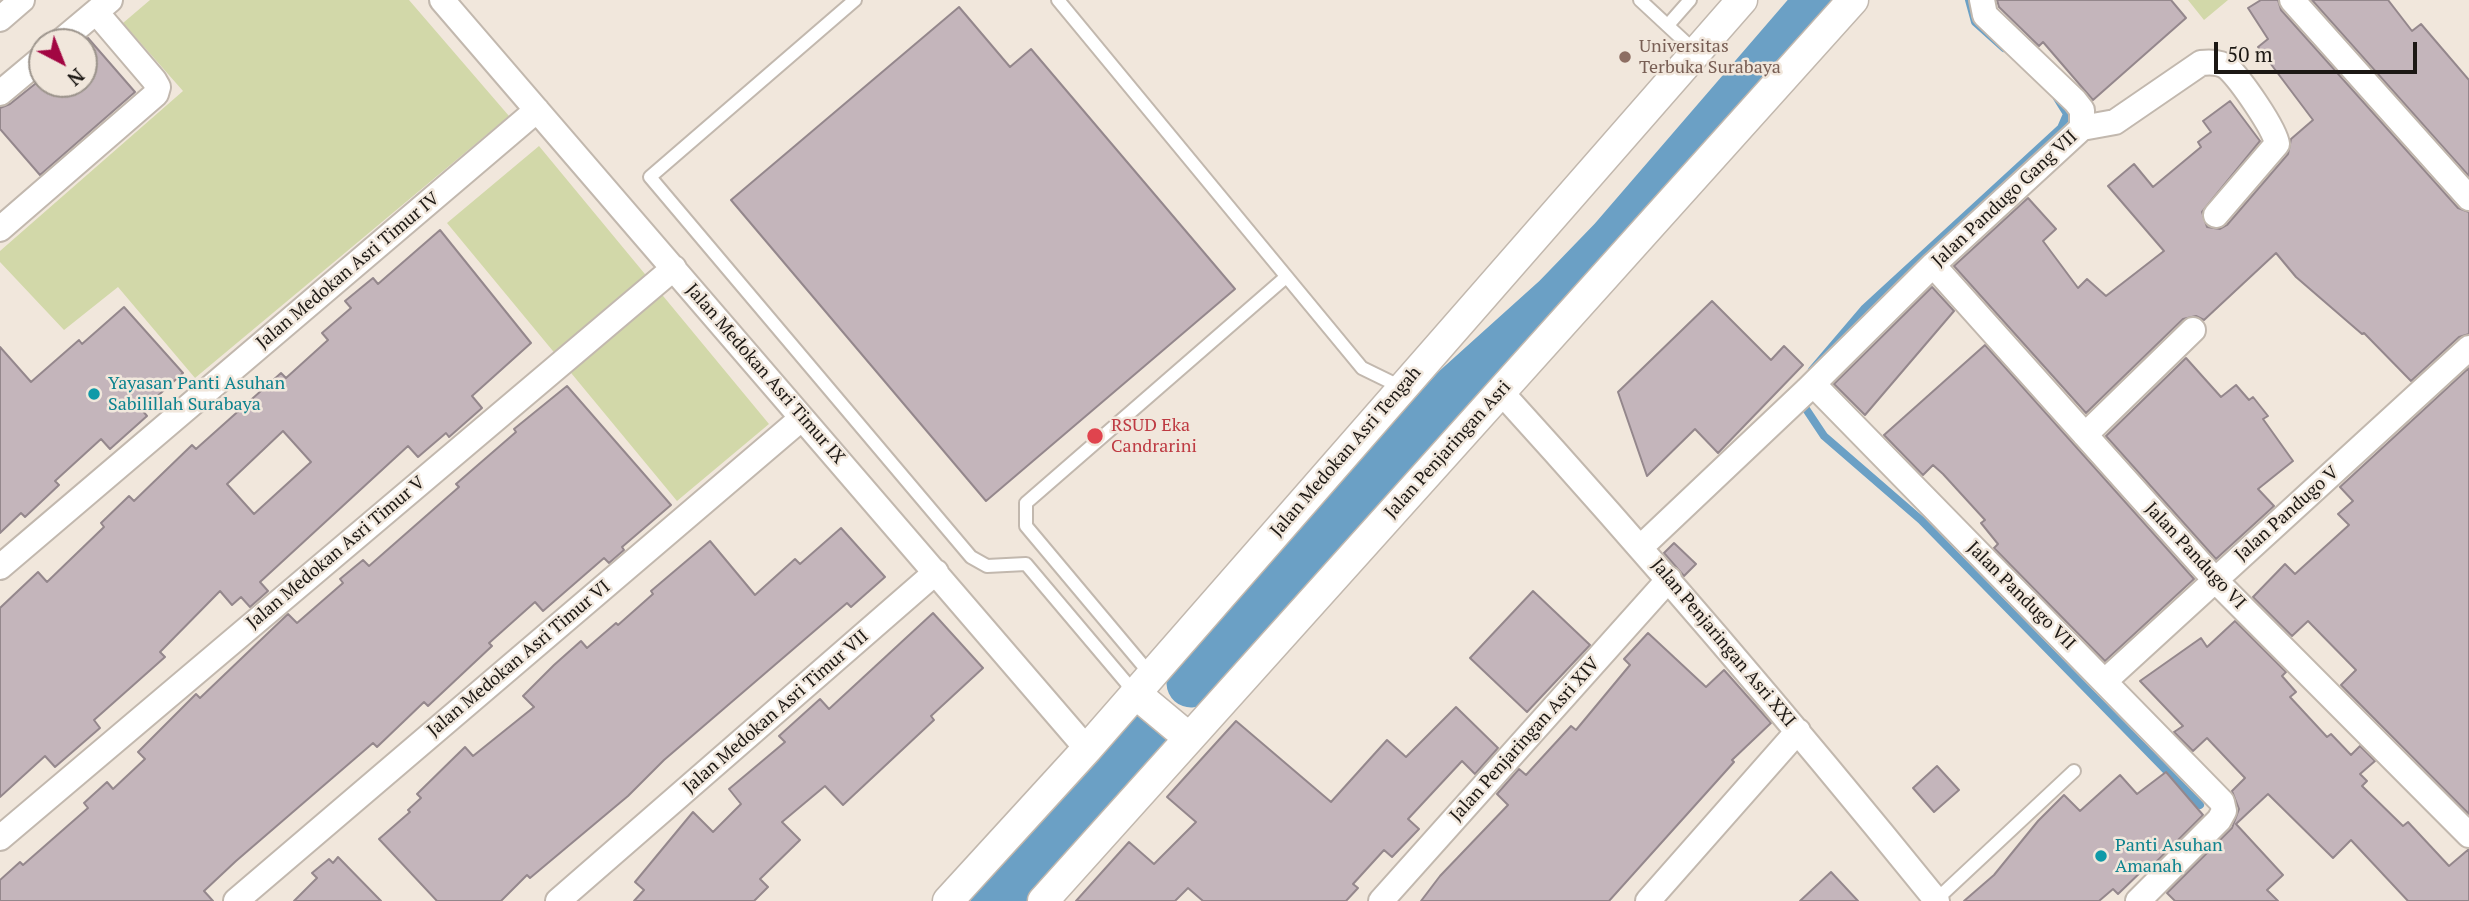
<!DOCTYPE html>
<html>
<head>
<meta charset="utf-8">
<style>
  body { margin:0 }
  #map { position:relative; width:2469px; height:901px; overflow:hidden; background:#f1e7dc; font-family:"PT Serif",serif }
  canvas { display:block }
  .north { position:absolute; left:28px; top:28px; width:70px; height:70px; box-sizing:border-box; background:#f1e7dc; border:2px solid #9c948c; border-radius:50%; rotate:138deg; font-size:19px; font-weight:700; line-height:28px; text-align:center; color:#1c1814 }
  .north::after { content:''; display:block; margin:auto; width:24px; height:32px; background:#a20642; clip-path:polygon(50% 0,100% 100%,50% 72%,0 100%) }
  .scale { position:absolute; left:2214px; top:42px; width:203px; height:32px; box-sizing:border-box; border:4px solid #1c1814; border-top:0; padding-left:9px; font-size:21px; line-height:24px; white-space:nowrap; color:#1c1814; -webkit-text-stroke:5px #f1e7dc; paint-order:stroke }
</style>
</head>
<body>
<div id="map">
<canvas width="2469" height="901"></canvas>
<div class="north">N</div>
<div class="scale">50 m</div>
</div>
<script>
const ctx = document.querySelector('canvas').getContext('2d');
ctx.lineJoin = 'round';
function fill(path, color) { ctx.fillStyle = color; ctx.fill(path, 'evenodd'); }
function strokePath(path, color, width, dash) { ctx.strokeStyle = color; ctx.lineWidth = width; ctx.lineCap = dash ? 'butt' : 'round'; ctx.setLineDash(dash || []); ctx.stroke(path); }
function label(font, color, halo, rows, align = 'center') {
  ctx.font = font + ' "PT Serif",serif'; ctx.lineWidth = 5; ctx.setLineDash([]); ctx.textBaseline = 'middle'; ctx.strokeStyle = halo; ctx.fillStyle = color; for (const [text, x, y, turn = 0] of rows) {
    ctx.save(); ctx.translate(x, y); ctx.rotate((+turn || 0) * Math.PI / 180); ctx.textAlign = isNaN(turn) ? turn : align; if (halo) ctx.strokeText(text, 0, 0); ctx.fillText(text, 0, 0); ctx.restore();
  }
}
fill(new Path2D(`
  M150 0H409L509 116 195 378 118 287 64 330 0 262V251L183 91 123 23Z
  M2188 0H2228L2204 20Z
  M539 146 769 424 677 501 447 223Z`), '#d2d8a9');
strokePath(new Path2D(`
  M1969 0 1975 22 2004 48
  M1812 370 1864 309 2061 128 2067 114 2057 98
  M1800 400 1824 436 1921 520 2200 805`), '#6ba0c5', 8);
strokePath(new Path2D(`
  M1191 683 1456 389 1556 299 1613 240 1820 0
  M995 901 1146 733`), '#6ba0c5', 49);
const building = new Path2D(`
  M1997 0H2171L2186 18 2093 100 2043 42 2039 46 1999 7Z
  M2261 0H2278L2281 10 2458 208 2469 212V334L2459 337 2411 381 2364 333 2362 334 2296 277 2276 253 2204 320 2196 316 2183 319 2086 413 1954 266 2028 198 2056 229 2043 241 2078 288 2087 279 2106 296 2164 251 2108 186 2134 164 2153 187 2201 147 2198 142 2211 132 2203 121 2230 101 2260 141 2202 212 2207 227 2220 229 2227 225 2288 154 2291 139 2313 120 2258 47 2268 39 2248 8Z
  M2312 0H2388L2412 31 2421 24 2469 80V176Z
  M959 7 1010 67 1031 49 1235 289 986 501 731 200Z
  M88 38 135 92 40 175 0 129V108L10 104 35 84H84V41Z
  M440 230 531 343 472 396 482 408 449 437 446 433 418 457 408 446 260 582 268 591 250 607 241 597 232 605 220 591 160 652 165 657 94 720 100 728 55 767 45 756 0 797V608L38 572 47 582 104 527 101 523 129 496 134 501 192 445 196 449 281 373 286 378 328 340 322 333 351 308 345 301 373 278 378 284ZM283 431 311 462 254 514 227 484Z
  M1932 287 1954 311 1865 415 1834 384Z
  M1712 301 1771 360 1784 346 1803 365 1718 453 1695 429 1647 476 1618 392Z
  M124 307 183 373 142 410 147 416 110 449 101 439 55 481 59 485 25 517 21 513 0 533V347L31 382 79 340 82 344Z
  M1985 345 2194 579 2105 661 1994 548 1998 544 1981 523 1985 520 1943 474 1933 465 1923 475 1884 435Z
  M2186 358 2221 397 2236 385 2249 400 2253 397 2268 416 2263 419 2293 461 2258 489 2274 506 2216 559 2106 436Z
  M2469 368V814L2341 685 2356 670 2308 621 2292 636 2253 597 2285 564 2295 574 2349 525 2338 514 2353 501 2340 487Z
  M567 386 671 505 622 547 624 550 609 563 604 558 543 611 535 602 489 643 492 646 428 706 424 702 377 747 373 743 236 861 204 891 213 901H0V880L20 862 23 865 88 808 84 803 107 782 113 789 145 759 138 752 196 694 200 698 288 614 297 623 343 583 340 579 363 560 369 566 459 487 456 484 516 432 514 429Z
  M841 528 885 577 851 607 847 603 664 760 628 796 530 878 527 875 501 901H437L379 839 410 812 408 810 421 798 417 794 465 747 473 756 534 707 523 696 554 665 581 641 587 648 616 623 618 625 653 594 651 591 710 541 755 595 795 559 800 564Z
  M1674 543 1696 564 1684 576 1664 553Z
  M1533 591 1590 645 1527 712 1470 658Z
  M933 613 983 668 931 716 934 720 843 805 825 786 782 822 800 840 760 879 768 887 754 901H634L644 890 635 882 693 812 713 832 741 804 729 789 785 742 779 736 820 699 829 709Z
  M2235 621 2286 672 2282 676 2296 692 2290 697 2327 737 2331 734 2351 755 2360 746 2375 761 2360 774 2367 781 2362 786 2403 826 2408 822 2449 866 2469 849V901H2408L2351 840 2333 858 2268 794 2236 824 2283 875 2267 890 2278 901H2175L2167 893 2232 828 2239 809 2232 791 2245 778 2207 738 2193 751 2174 732 2183 726 2140 681 2201 638 2207 647Z
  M1648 633 1706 687 1724 670 1771 723 1732 760 1734 762 1609 901H1421L1440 876 1508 805 1497 794 1519 769 1526 775 1571 726 1576 730 1630 665 1624 659Z
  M1456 707 1498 748 1475 774 1462 761 1408 819 1419 829 1392 857 1384 850 1353 884 1358 888 1346 901H1203L1188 888 1175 901H1076L1129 842 1154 864 1196 822 1167 797 1236 721 1331 802 1387 740 1406 757Z
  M1937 766 1959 790 1934 812 1913 788Z
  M2166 772 2203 815 2147 871 2145 868 2118 894 2113 889 2099 901H1964L1994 875 2038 821 2064 795 2080 811 2120 775 2137 794Z
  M338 857 381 901H294L317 878 312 873 329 859 333 863Z
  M1831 872 1858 901H1800Z`);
fill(building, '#c4b5bb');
strokePath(building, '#94878c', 2);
const service = new Path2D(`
  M855 0 650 177 971 557 987 566 1026 564 1135 693
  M1058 0 1362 368 1403 388
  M1640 0 1696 52
  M1668 25 1690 0
  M1151 675 1026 526V503L1286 277
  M1936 900 2074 771`);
const minor = new Path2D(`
  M442 0 1087 749
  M2292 0 2469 198
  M0 19 22 0
  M60 42 110 0
  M0 93 42 58
  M2082 128 2115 122 2201 63C2210 62 2221 62 2228 68 2241 80 2275 129 2277 144L2216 215
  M0 229 156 94 158 87 154 80 96 12
  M1933 265 2215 580 2469 835
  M1813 384 2222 802 2224 811 2219 820 2138 901
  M1501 392C1651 557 1796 727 1937 901
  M2085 435 2193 330
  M1641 547 1807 390 1933 265 2082 128V110L2075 101 1985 15 1982 0
  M0 567 537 110
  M2105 681 2469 348
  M0 838 674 268
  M236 901 802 418
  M558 901 936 572
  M1381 901 1669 579
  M1648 901 1798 731`);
const tertiary = new Path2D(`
  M1135 693 1189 738
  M948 901 1087 749 1742 0
  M1043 901 1853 0`);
strokePath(service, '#c2b8ae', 16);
strokePath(minor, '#c2b8ae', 28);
strokePath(tertiary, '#c2b8ae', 33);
strokePath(service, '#fff', 12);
strokePath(minor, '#fff', 24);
strokePath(tertiary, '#fff', 30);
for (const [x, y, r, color] of [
  [1625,57,7,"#8d6e63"],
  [94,394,7,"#0f9aa8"],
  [1095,436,9,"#e0444e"],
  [2101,856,7,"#0f9aa8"]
]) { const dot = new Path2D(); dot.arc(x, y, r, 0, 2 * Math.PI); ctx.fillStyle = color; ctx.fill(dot); strokePath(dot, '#f1e7dc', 2.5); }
label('18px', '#785e54', '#f1e7dc', [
  ["Universitas",1639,47],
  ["Terbuka Surabaya",1639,68]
], 'left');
label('18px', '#1c1814', '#f1e7dc', [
  ["Jalan Pandugo Gang VII",2005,199,-43],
  ["Jalan Medokan Asri Timur IV",348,271,-40],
  ["Jalan Medokan Asri Timur IX",765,374,49],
  ["Jalan Penjaringan Asri",1448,450,-48],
  ["Jalan Medokan Asri Tengah",1346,452,-49],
  ["Jalan Pandugo V",2287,514,-42],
  ["Jalan Medokan Asri Timur V",336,553,-40],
  ["Jalan Pandugo VI",2195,556,47],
  ["Jalan Pandugo VII",2021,596,45],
  ["Jalan Penjaringan Asri XXI",1723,643,50],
  ["Jalan Medokan Asri Timur VI",519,659,-40],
  ["Jalan Medokan Asri Timur VII",776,712,-41],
  ["Jalan Penjaringan Asri XIV",1525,740,-48]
]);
label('18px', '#0d838f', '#f1e7dc', [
  ["Yayasan Panti Asuhan",108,384],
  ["Sabilillah Surabaya",108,405],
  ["Panti Asuhan",2115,846],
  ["Amanah",2115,867]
], 'left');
label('18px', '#be3a42', '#f1e7dc', [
  ["RSUD Eka",1111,426],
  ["Candrarini",1111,447]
], 'left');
</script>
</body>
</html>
